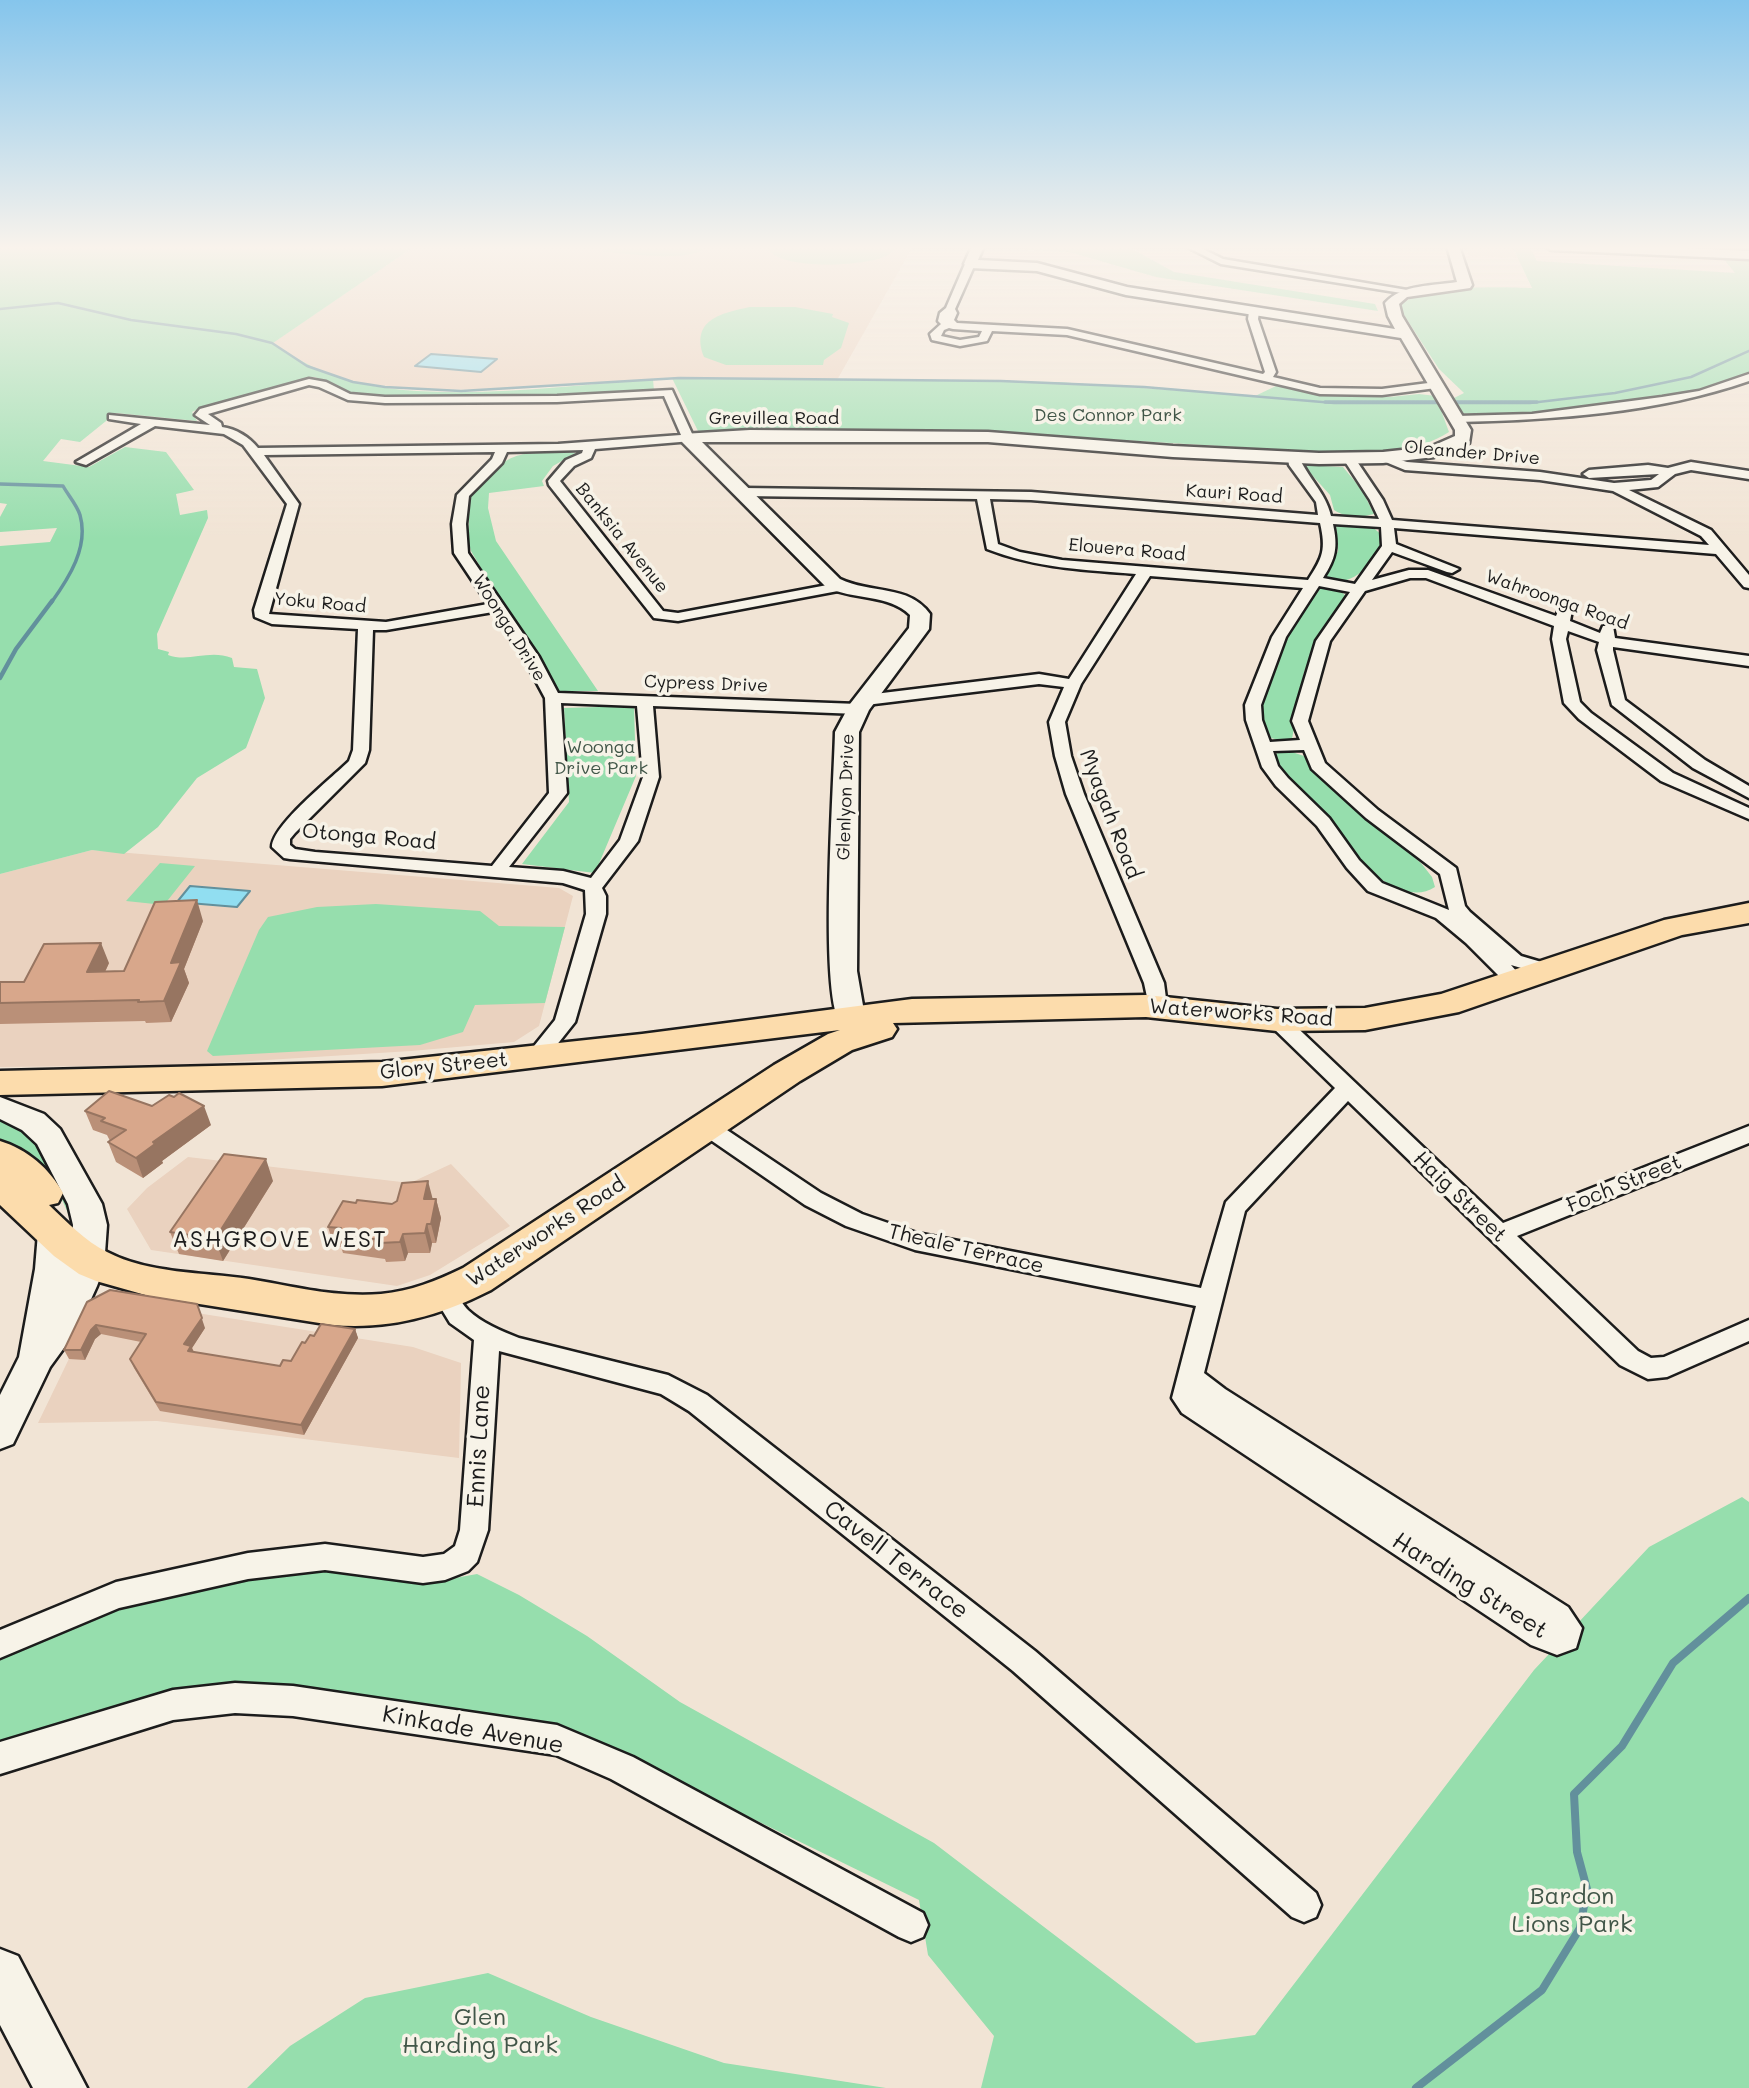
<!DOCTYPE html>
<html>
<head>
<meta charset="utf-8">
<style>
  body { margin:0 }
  canvas { display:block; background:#f1e4d5 }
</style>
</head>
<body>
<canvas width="1749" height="2088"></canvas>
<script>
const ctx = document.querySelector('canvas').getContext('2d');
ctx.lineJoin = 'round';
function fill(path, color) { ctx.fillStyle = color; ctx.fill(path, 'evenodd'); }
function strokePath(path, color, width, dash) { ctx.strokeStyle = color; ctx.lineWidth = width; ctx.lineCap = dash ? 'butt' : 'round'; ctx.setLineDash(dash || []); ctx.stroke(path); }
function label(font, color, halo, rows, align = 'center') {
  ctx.font = font + ' Mali,sans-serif'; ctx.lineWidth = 7; ctx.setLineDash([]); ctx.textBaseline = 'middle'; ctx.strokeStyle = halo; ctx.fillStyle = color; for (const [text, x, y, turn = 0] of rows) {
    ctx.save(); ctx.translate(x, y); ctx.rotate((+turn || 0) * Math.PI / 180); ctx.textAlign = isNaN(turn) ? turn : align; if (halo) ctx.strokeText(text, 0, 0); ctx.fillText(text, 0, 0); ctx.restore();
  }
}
fill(new Path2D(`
  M415 246H913L837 380 679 378 502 390 415 389 353 382 307 366 272 343Z
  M1466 246 1513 248 1517 258 1469 256Z
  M92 850 559 888 573 896 539 1026 514 1042 411 1051 187 1065 0 1067V874Z
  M188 1157 410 1183 451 1164 510 1226 430 1275 397 1286 151 1250 127 1209 147 1188Z
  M114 1300 413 1347 461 1363 459 1458 157 1421 38 1423 92 1311Z`), '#ead2bf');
fill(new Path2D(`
  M0 246H415L273 343C298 360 324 375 354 382 441 403 563 386 653 379L654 391 578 396 396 397 352 393 315 377 202 407 192 412 197 421 116 413 80 442 61 439 43 461 89 467 125 447 166 452 194 490 176 494 180 515 207 510 208 518 157 634 158 649 169 652 168 655C189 663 208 649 232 658L234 667 257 669 265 698 246 748 197 778 158 827 124 854 92 850 0 874V546L50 542 57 528 0 532V517L7 504 0 503Z
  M601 246H708C692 264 627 253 604 252Z
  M766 246H899C893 251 888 256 881 258 859 266 776 271 766 246Z
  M1028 246H1127L1174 272 1375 304 1378 311 1156 277 1069 252 1027 250Z
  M1513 248 1531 249 1537 261 1735 273 1722 257 1749 258V373L1708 388 1677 395 1599 406 1520 415 1442 413 1449 432C1418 452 1384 452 1349 454L1008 433 698 431 672 378 1058 382 1255 396 1276 386 1334 395 1390 397 1419 394 1454 398 1464 393 1439 369 1400 309 1402 304C1425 284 1502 287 1532 288Z
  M750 307H795L833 314 832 317 849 323 841 348 824 360 823 365H726L704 357C690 320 721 313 750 307Z
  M569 452 576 453 553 466 542 481 544 486 489 493 488 508 496 541 598 691H553L471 551 468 541 470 493C513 451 510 453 569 452Z
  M1303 465 1343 467 1362 490 1374 514C1359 518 1347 518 1334 510L1330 495Z
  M1342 524 1370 525 1383 536C1377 559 1353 592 1326 577L1338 551 1336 526Z
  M1326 588 1338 589 1346 596 1316 643 1304 672 1292 739 1283 741 1267 737 1259 707 1286 638 1316 590Z
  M634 706 636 776 595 873 522 864 569 802 564 708Z
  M1286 750 1307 757 1309 763 1374 824 1421 863 1432 877 1435 887C1412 902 1385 883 1367 869L1283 776 1273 755Z
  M160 863 195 866 164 905 126 901Z
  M376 904 480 911 499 926 565 927 545 1003 475 1005 463 1032 420 1045 213 1056 207 1051 259 930 268 917 317 907Z
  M0 1116C46 1136 63 1184 75 1229L60 1195 28 1160 0 1140Z
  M1742 1497 1749 1502V2088H981L994 2036 928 1955 919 1900 571 1730 238 1681 0 1740V1657L103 1615 169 1594 255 1578 325 1569 433 1582 477 1574 519 1595 587 1636 680 1702 934 1843 1196 2043 1255 2035 1534 1670 1649 1547Z
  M488 1973 591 2017 724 2063 886 2088H247L290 2046 365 1998Z`), '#96dead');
const water = new Path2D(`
  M431 354 497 359 481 372 415 366Z
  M190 886 250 891 237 907 177 902Z`);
fill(water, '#91def1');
strokePath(water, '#62909c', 2);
strokePath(new Path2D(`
  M0 309 58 303 131 320 236 334 272 343 307 366 353 382 385 387 461 391 679 378 1001 381 1144 387 1334 403H1530L1615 393 1691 377 1749 351`), '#62909c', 2.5);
strokePath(new Path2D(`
  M1325 402H1537
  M0 484 63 486C68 495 77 505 80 515 89 547 69 578 51 603`), '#62909c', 3.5);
strokePath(new Path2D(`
  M0 678 16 649 52 601`), '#62909c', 4.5);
strokePath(new Path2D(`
  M1416 2088 1542 1990 1580 1928 1587 1889 1577 1852 1574 1794 1622 1746 1673 1663 1749 1598`), '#62909c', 8);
const street = new Path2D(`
  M1185 246H1197L1223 259 1419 292 1414 295 1221 264Z
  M970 261 975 264 955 309 957 313 954 320 957 323 1067 329 1263 374 1265 372 1248 319 1249 312 1254 309 1259 312 1258 319 1276 372 1273 377 1320 388 1382 389 1436 382 1442 385 1436 388 1382 395 1320 394 1067 335 992 331 987 341 960 346 932 340 930 334 941 324 938 321 940 313 946 308 965 264ZM949 328 953 329 982 331 979 337 960 340 941 336 944 330Z
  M1749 374V381C1657 413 1554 420 1457 422L1451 419 1457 416 1532 414 1662 397 1699 391Z
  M309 379 326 382 350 394 385 397 557 396 672 390 694 438 692 441 595 449 591 458 574 466 560 481 663 611 678 613 838 583 845 587 838 591 678 621 654 618 549 485 548 481 566 460 582 453 583 450 507 452 502 463 469 496 466 524 468 553 539 657 558 693 858 704 866 709 858 714 653 706 659 777 638 841 602 888 606 896V914L575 1022 544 1061H530L526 1056 555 1020 586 914 585 890 563 883 290 859 284 858 272 847C272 825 332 778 349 761L353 750 358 629 272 624 255 617 254 610 287 504 243 445 224 434 155 426 86 465 76 462 141 424 109 419V415L210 425 195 415 200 409ZM309 385 319 387 348 400 385 403 557 402 664 396 681 435 558 444 258 448C249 437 236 429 222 427L221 423 208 414ZM495 452 492 459 457 495 452 524 454 553 488 604 386 622 269 614 299 504 264 455ZM493 612 523 657 545 698 549 793 492 866 315 852 295 849 290 845V839L295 833 365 763 369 750 373 630H386ZM561 703 637 706 643 777 620 840 591 878 563 871 509 867 567 793Z
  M1294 454 1298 455C1307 477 1326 493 1331 516L1379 519 1370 500 1344 460 1350 456 1354 457 1383 500 1392 520 1709 545 1701 536 1613 491 1540 480 1405 470 1376 458 1382 454 1407 462 1540 472 1614 483 1651 480 1659 474 1589 478 1583 474 1589 470 1648 465 1668 468 1691 462 1749 471V479L1691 470 1675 474 1658 487 1629 490 1711 530 1749 575V588L1744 587 1716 554 1394 528 1396 544 1459 569 1452 573 1447 572 1392 552 1372 580 1409 570H1428L1556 616 1560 607H1570L1572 610 1570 621 1600 633 1603 626H1613L1615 638 1749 656V666L1613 647V650L1625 700 1705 760 1749 786V798L1693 768 1612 705 1597 650 1599 642 1568 631 1566 639 1580 702 1591 713 1673 773 1749 808V819L1661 781 1579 719 1564 703 1552 639 1554 626 1426 578H1410L1365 591 1330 641 1308 721 1325 763 1378 810 1456 868 1465 906 1470 912 1521 956 1555 966 1558 970 1555 974 1548 976 1511 965 1525 981 1522 985H1508L1466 943 1436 918 1368 891 1347 868 1317 826 1276 786 1262 767 1246 720 1245 705 1272 637 1303 588 1150 576 1081 684 1065 722 1071 756 1084 794 1164 983 1167 1006 1164 1011H1150L1144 983 1066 794 1055 756 1049 722 1064 687 1039 684 866 705 858 700 866 695 1039 674 1069 679 1136 574C1085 570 1035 568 987 549L977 499 744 496 738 492 744 488 1031 492 1318 515 1316 502 1289 465 1288 458ZM990 499 1031 500 1320 523C1326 550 1323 557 1308 580L1062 560 1020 552 998 544ZM1333 524 1381 527 1382 546 1355 584 1323 578C1336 558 1338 547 1333 524ZM1319 586 1350 592 1316 641 1292 721 1300 740 1270 742 1262 720 1261 705 1286 637ZM1304 750 1312 769 1366 818 1440 874 1449 910 1382 883 1359 860 1329 818 1288 778 1278 766 1273 751Z
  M1277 1013 1284 1015 1503 1223 1749 1126V1143L1517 1236 1638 1351 1651 1358 1664 1357 1749 1320V1341L1667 1377 1648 1379 1620 1365 1348 1101 1245 1211 1204 1373 1225 1389 1568 1607 1582 1628 1576 1648 1557 1655 1531 1645 1182 1413 1172 1398 1196 1306 915 1250 846 1226 805 1205 699 1132 696 1127 699 1122 707 1119 715 1122 821 1193 862 1214 917 1233 1201 1288 1226 1202 1335 1088 1270 1025 1267 1020 1270 1015Z
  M445 1286C458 1290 459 1301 468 1310 482 1323 501 1331 519 1338L668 1375 707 1395 1035 1651 1316 1893 1321 1905 1316 1917 1304 1922 1292 1917 1013 1671 689 1411 661 1394 499 1351 488 1530 477 1562 468 1571 445 1580 423 1583 325 1570 248 1579 119 1608 0 1658V1630L116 1582 248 1553 325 1544 423 1557 444 1554 455 1546 460 1530 474 1340 450 1323 433 1295 436 1288Z
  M235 1683 293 1686 557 1725 633 1757 923 1913 928 1925 923 1937 911 1942 899 1937 611 1779 556 1755 293 1716 235 1713 173 1720 0 1774V1742L173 1690Z`);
const secondary = new Path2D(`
  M972 246H984L978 260 1037 263 1127 287 1395 329 1388 316 1385 303C1402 284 1433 286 1457 282L1447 246H1459L1472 285 1470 288 1407 297 1399 304 1402 316 1471 430 1469 443 1434 457 1383 463 1319 464 1173 457 988 442H702L840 579C870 594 909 584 930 614L929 629 869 710 859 732 857 971 865 1017 860 1023 850 1026 840 1023C819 992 834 782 835 732L850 704 909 628 910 615C889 594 852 600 826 587L682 442 680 438 682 434 750 430 988 432 1173 446 1319 453 1383 452 1430 447 1455 436V430L1401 338 1126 295 1037 271 970 268 964 264Z
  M1545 246H1643L1749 251V259L1551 250Z
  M0 1097 44 1114 60 1129 102 1204 107 1225 104 1267 97 1286 77 1330 50 1367 13 1444 0 1449V1395L19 1357 35 1269 38 1233 43 1224 55 1221 67 1224 72 1233 69 1268 73 1225 68 1204 37 1144 22 1130 0 1119Z
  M0 1949 18 1956 87 2088H33L0 2025Z`);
const primary = new Path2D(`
  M1749 903V923L1682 935 1459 1012 1365 1030 1277 1031 1146 1017 893 1023 897 1029 892 1037 852 1050 800 1081 491 1290C440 1316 389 1330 332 1325L149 1296 96 1281 79 1274 54 1256 0 1205V1141C27 1149 50 1169 63 1193L58 1203 49 1205C67 1222 85 1241 107 1252 149 1274 203 1272 249 1279 293 1286 336 1298 381 1294 411 1291 436 1281 463 1268L774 1065 828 1034 840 1030 382 1086 0 1095V1071L382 1062 642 1034 912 999 1146 995 1277 1009 1365 1008 1441 994 1664 920Z`);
strokePath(street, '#1c1c1c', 5);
strokePath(secondary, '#1c1c1c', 5);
strokePath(primary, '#1c1c1c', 5);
fill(street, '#f7f3e8');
fill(secondary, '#f7f3e8');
fill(primary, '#fcdcac');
fill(new Path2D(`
  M203 921 184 969 189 983 171 1022 146 1023 145 1021 0 1024V982H24L109 963 105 972 124 971Z
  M85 1111 211 1125 162 1161 163 1163 143 1178 116 1162 108 1142 110 1141 107 1135 93 1130Z
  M273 1181 223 1261 179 1254 170 1232Z
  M436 1199 441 1218 436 1243H432L430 1253H408L405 1261 386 1262 385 1259 343 1253 341 1247 334 1246 328 1227 356 1203 392 1204Z
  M87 1302 205 1328 192 1348 194 1352 280 1366 291 1361 305 1343 314 1336 355 1329 358 1338 304 1435 160 1411 134 1368 130 1359 141 1342 101 1334 95 1339 85 1360 69 1359 64 1350Z`), '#ba9078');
fill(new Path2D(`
  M197 900 203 921 184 969 189 983 171 1022 164 1001 171 963Z
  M101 943 109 963 95 993 87 972Z
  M204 1106 211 1125 162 1161 163 1163 143 1178 136 1158 153 1142Z
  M266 1159 273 1181 223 1261 215 1239Z
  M428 1181 433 1200 424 1199Z
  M436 1199 441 1218 436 1243 431 1224Z
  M427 1224 432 1243 430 1253 425 1233Z
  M403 1234 408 1253 405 1261 400 1242Z
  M197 1304 205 1328 192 1348 195 1355 192 1360 184 1344Z
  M96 1325 101 1334 95 1339 85 1360 81 1350 91 1330Z
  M355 1329 358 1338 304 1435 301 1425Z`), '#977561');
const building = new Path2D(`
  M197 900 171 963 181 962 164 1001 138 1002 139 1000 0 1003V982H24L44 944 101 943 87 972 124 971 155 902Z
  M109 1091 152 1106 169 1095 174 1097 179 1093 204 1106 153 1142 155 1144 136 1158 108 1142 126 1130 101 1121 105 1118 85 1111Z
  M224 1154 266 1159 215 1239 170 1232Z
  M428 1181 424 1199H436L431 1224H427L425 1233 403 1234 400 1242 380 1243 381 1240 337 1234 341 1228 328 1227 343 1201 356 1203 357 1200 392 1204 397 1201 402 1183Z
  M110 1290 197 1304 202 1318 184 1344 191 1346 188 1351 280 1366 283 1360 291 1361 302 1342 305 1343 310 1335 314 1336 321 1324 355 1329 301 1425 156 1402 130 1359 146 1334 96 1325 91 1330 81 1350H64L87 1302Z`);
fill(building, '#d8a78b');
strokePath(building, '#977561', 2);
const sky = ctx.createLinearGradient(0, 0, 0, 539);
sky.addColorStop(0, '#85c5ec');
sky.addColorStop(0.46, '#f9f3ec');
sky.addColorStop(1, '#f9f3ec00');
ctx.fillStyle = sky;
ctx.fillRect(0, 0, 1749, 539);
label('18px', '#415648', '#f7f3e8', [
  ["Des Connor Park",1108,415],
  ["Woonga",601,747],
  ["Drive Park",601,768]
]);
label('18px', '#1c1c1c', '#f7f3e8', [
  ["Grevillea Road",774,418],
  ["Oleander Drive",1472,453,5],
  ["Kauri Road",1234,494,4],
  ["Banksia Avenue",622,538,51],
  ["Elouera Road",1127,550,5],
  ["Wahroonga Road",1557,600,19],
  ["Yoku Road",320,603,5],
  ["Woonga Drive",509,628,58],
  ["Cypress Drive",706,684,2],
  ["Glenlyon Drive",846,797,-88]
]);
label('21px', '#1c1c1c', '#f7f3e8', [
  ["Myagah Road",1110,814,69],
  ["Otonga Road",369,837,5],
  ["Waterworks Road",1241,1013,4],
  ["Glory Street",444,1066,-6],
  ["Foch Street",1624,1184,-22],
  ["Haig Street",1460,1197,44],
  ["Waterworks Road",546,1232,-33],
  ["Theale Terrace",966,1249,13]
]);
ctx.letterSpacing = '2px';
label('23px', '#1c1c1c', '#f7f3e8', [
  ["ASHGROVE WEST",280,1240]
]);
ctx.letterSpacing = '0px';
label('24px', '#1c1c1c', '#f7f3e8', [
  ["Ennis Lane",479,1446,-87],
  ["Cavell Terrace",896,1560,38],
  ["Harding Street",1470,1586,32],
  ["Kinkade Avenue",473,1730,10]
]);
label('24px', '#415648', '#f7f3e8', [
  ["Bardon",1572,1897],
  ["Lions Park",1572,1925],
  ["Glen",480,2018],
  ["Harding Park",480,2046]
]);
</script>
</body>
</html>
